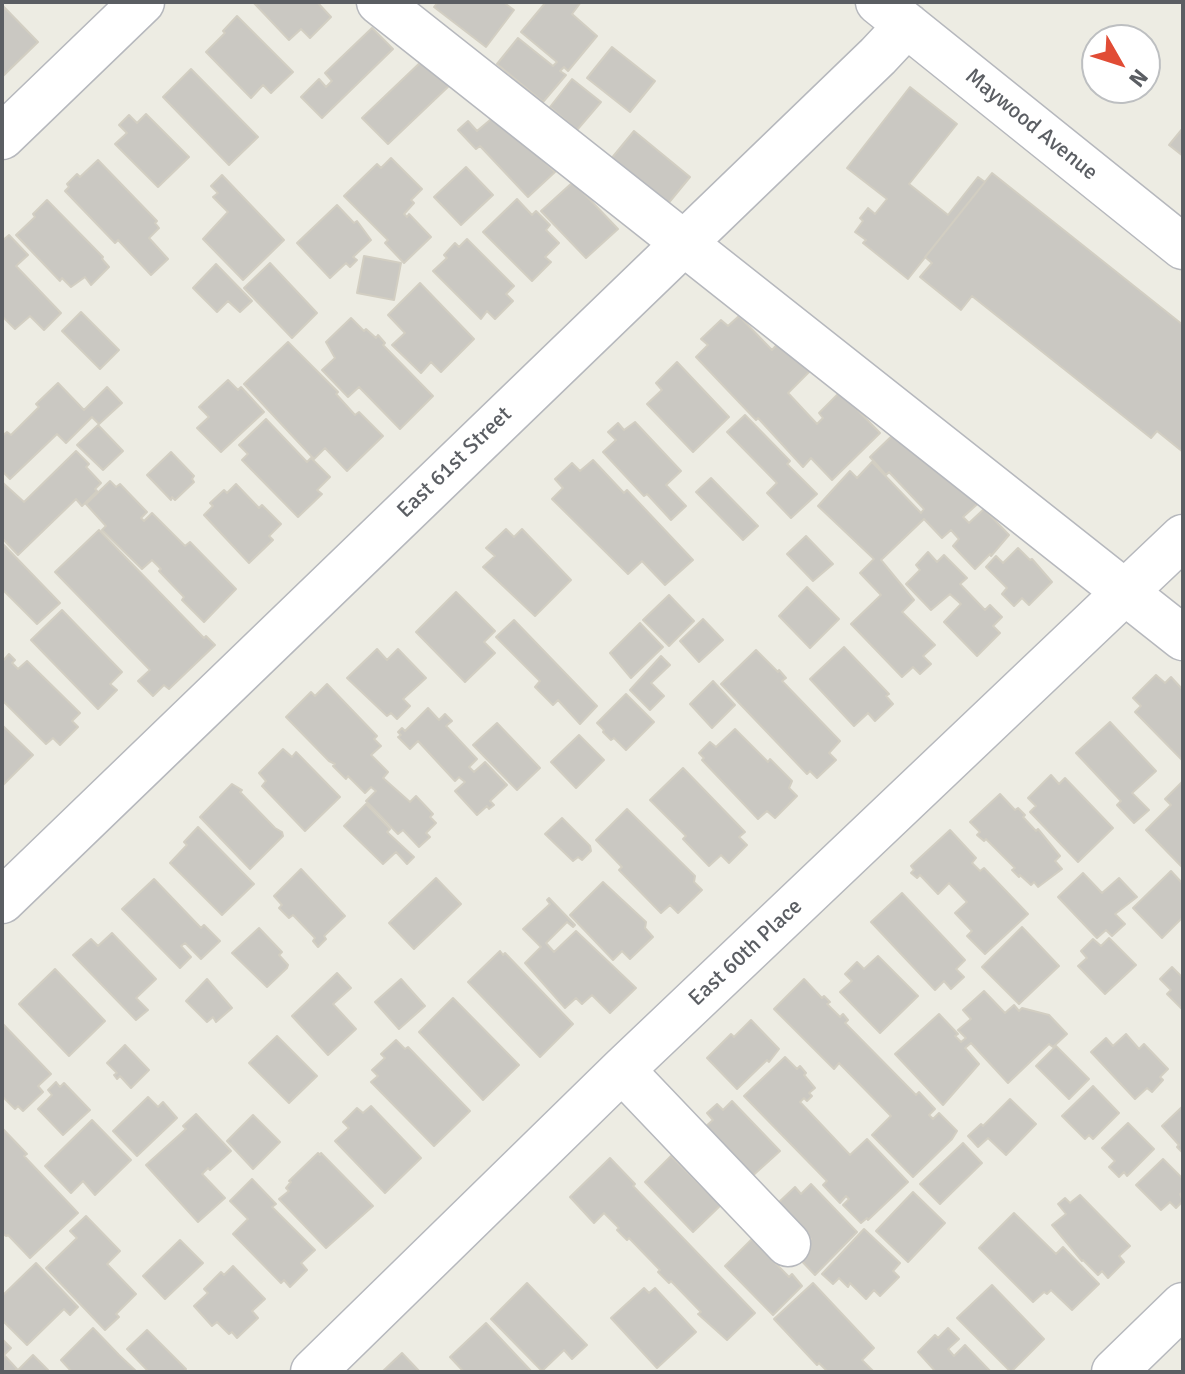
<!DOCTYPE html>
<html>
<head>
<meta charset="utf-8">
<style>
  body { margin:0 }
  #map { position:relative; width:1185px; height:1374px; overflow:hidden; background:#edece3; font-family:Signika,sans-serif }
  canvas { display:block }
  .frame { position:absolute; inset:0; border:4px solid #5b5e63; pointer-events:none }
  .north { position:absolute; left:1081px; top:24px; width:80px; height:80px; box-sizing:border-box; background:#fff; border:2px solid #bdbfc1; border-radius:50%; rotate:129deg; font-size:22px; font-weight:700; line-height:32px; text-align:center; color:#5b5e63 }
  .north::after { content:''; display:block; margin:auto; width:28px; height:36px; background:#e14c35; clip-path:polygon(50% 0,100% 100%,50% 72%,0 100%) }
</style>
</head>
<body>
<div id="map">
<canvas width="1185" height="1374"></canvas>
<div class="frame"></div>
<div class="north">N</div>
</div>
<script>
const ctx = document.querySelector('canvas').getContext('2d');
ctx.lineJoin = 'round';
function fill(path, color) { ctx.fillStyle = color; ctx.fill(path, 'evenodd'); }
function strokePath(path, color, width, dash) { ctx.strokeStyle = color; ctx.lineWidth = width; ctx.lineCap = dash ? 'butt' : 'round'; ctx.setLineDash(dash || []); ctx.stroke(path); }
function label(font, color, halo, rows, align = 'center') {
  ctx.font = font + ' Signika,sans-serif'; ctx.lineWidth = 6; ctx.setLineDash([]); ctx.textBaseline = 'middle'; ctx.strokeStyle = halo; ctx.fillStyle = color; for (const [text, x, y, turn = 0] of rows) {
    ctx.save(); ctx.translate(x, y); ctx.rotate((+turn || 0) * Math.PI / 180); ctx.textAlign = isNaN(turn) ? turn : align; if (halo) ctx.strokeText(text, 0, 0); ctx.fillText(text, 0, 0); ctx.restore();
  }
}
const building = new Path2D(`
  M253 2H317L331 17 310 38 301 29 289 40Z
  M438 2H503L514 10 486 47 434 7Z
  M546 2H581L572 14 597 36 568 71 564 67 560 71 566 75 543 102 497 64 518 38 553 66 557 62 521 32Z
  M2 5 38 42 2 77Z
  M237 16 293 72 271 93 263 85 251 98 206 52 225 33 223 31Z
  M372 28 393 49 322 118 301 97 319 79 326 87 332 81 325 73Z
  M612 47 655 81 630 112 587 78Z
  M425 58 450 85 388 144 362 118Z
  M191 69 258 137 229 165 163 97Z
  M572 79 601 102 577 130 550 107Z
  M910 87 957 124 909 184 948 215 978 177 985 182 908 279 863 243 866 240 855 232 863 221 860 218 868 208 875 214 887 199 847 168Z
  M146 114 189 157 158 187 115 144 127 133 119 125 129 115 137 123Z
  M496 115 555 172 528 197 480 146 476 149 458 130 468 121 477 131Z
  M1183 128V156L1169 145Z
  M634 131 690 177 662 211 606 165Z
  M391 158 422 189 411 200 414 203 404 214 407 217 409 214 431 237 404 263 385 243 388 240 344 196 377 164 381 168Z
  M98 160 157 221 155 223 159 228 149 238 168 259 151 275 118 240 115 243 65 191 69 187 67 184 77 174 80 177Z
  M466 167 493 195 461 225 434 197Z
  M992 173 1183 325V452L1157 431 1151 438 972 296 961 310 920 277 932 263 925 257Z
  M222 175 284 240 243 280 203 239 228 212 213 197 218 193 211 186Z
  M573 182 618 229 586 258 541 211Z
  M517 199 532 215 536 211 550 225 546 230 559 243 545 257 551 262 532 281 483 232Z
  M47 200 103 257 102 259 109 267 91 285 85 277 71 287 62 278 60 281 16 235 35 217 33 214Z
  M337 205 354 223 357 221 371 240 353 257 357 260 350 267 346 263 330 278 297 243Z
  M9 235 28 255 16 266 61 313 44 330 30 316 15 329 2 316V241Z
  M467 239 514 286 506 294 513 301 495 319 487 311 481 319 433 271 447 258 444 255 455 243 459 247Z
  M364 256 401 263 394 300 357 293Z
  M270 263 317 313 292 338 244 288Z
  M216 264 252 301 240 312 228 301 217 312 193 288Z
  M420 283 474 339 441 372 431 362 421 373 392 345 405 333 388 315Z
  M81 312 119 350 100 369 62 331Z
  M739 316 772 350 782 339 812 369 788 393 817 424 823 418 819 413 840 392 880 433 832 480 811 458 803 467 758 418 756 420 696 357 708 345 701 339 721 320 728 326Z
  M351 318 364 331 366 329 376 338 378 335 385 343 383 345 433 396 400 429 359 387 348 397 322 370 335 358 326 342Z
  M288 342 338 392 336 394 355 415 359 412 383 436 347 471 325 448 314 459 244 384Z
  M677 362 729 417 693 452 647 404 662 390 656 383Z
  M228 380 238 390 241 387 264 412 221 452 197 428 209 417 199 407Z
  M58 383 84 410 107 387 122 403 99 424 92 417 66 443 57 434 10 479 2 471V436L7 432 11 435 39 407 36 404Z
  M745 415 790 461 787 464 817 494 791 518 767 493 777 483 727 432Z
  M266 419 307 462 311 458 330 477 317 490 322 494 298 517 242 460 248 454 239 445Z
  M635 422 681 471 666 485 686 506 671 520 647 494 644 496 603 452 616 440 608 432 618 423 624 430Z
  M98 425 123 451 103 470 77 445Z
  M898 430 983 499 963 517 969 523 984 509 1009 535 991 556 990 554 975 569 953 546 959 539 951 530 942 538 924 519 881 560 914 600 902 612 935 645 923 656 931 664 920 674 913 667 902 677 851 624 881 595 860 573 874 559 818 506 850 471 857 478 872 462 921 513 924 509 889 472 886 475 870 457Z
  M76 451 89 464 86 467 101 483 95 489 97 491 82 506 76 499 18 555 2 538V482L24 502Z
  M171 452 194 476 192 479 194 482 175 500 172 497 171 500 147 475Z
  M593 460 624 493 627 490 693 560 665 585 642 561 628 574 552 499 563 488 555 479 572 463 580 471Z
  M711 478 758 526 743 540 696 492Z
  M110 481 116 487 120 484 147 512 141 518 144 521 152 513 185 546 190 542 236 589 204 622 182 600 184 597 159 571 161 569 152 560 142 569 102 530 106 526 86 504Z
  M236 484 259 508 262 505 281 524 269 536 273 540 249 563 204 515 213 506 210 503 224 490 227 493Z
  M506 529 514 537 522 529 571 580 535 616 483 567 495 556 486 548Z
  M99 530 204 638 206 636 215 645 169 689 164 685 153 696 138 681 150 670 55 572Z
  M806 536 833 564 813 581 787 554Z
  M2 543 60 603 37 624 2 589Z
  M1018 548 1030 560 1032 559 1052 582 1029 605 1022 598 1014 606 1002 594 1007 588 986 567 996 556 1003 563Z
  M928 552 937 562 944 555 967 578 960 584 985 610 990 605 1002 617 993 626 1000 633 977 656 944 622 961 604 950 594 931 610 906 584 920 570 916 565Z
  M807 587 839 619 810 648 779 616Z
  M456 592 495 631 484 642 495 653 465 682 416 632Z
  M669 595 694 621 669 646 643 620Z
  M62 610 122 672 110 684 117 690 98 709 31 640Z
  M703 619 723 640 699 662 680 641Z
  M514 620 597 706 580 724 558 700 553 705 535 687 540 681 496 637Z
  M640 623 663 647 631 678 610 653Z
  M844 647 889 694 886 696 893 704 875 721 868 713 854 726 810 679Z
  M377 649 387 660 398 649 426 678 403 699 410 706 397 719 391 713 387 716 347 678Z
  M756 650 778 672 779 670 786 678 782 681 840 741 829 753 836 760 817 778 810 771 807 774 721 684Z
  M9 654 15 660 12 663 18 669 27 661 80 713 72 721 78 727 60 745 53 738 46 744 2 700V662Z
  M661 656 670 665 651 683 664 696 650 710 630 690Z
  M1156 675 1165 683 1171 677 1183 690V761L1135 712 1141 706 1133 698Z
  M713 681 735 705 712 728 690 704Z
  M327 684 377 736 374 739 381 746 371 755 388 772 383 778 410 802 416 796 433 814 430 817 436 823 426 833 430 837 419 847 403 830 398 834 366 801 376 791 371 787 365 793 348 776 346 779 333 766 335 764 329 761 286 717 311 692 315 696Z
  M626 694 654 722 626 750 614 738 611 740 603 732 604 730 597 723Z
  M428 708 439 720 445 714 452 721 446 726 477 759 469 767 474 772 485 762 507 785 490 801 494 805 489 809 487 806 477 815 455 791 465 782 459 777 455 781 418 741 410 749 398 737 401 735 398 732 402 728 405 731Z
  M1110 722 1156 771 1132 793 1149 810 1134 823 1117 805 1121 801 1076 753Z
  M497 723 540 768 517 790 473 745Z
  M2 725 33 755 2 786Z
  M735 729 768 762 770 759 792 781 789 788 797 796 775 818 767 811 758 819 702 760 704 758 699 753 710 742 716 747Z
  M579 735 604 760 576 788 551 762Z
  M283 749 292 757 296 752 340 797 305 831 262 786 266 781 259 773Z
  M683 768 745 832 739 837 747 845 729 863 721 855 709 866 683 839 686 836 650 800Z
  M1051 775 1059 784 1065 778 1113 828 1078 862 1030 812 1036 806 1028 798Z
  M1183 781V868L1146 830 1171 805 1165 799Z
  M232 784 242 790 240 792 275 828 282 832 283 836 250 869 200 817Z
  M1000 794 1015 810 1018 808 1025 815 1023 817 1036 831 1038 829 1060 856 1055 861 1062 869 1038 887 1034 882 1031 885 1020 875 1019 877 1012 870 1015 868 986 839 984 841 977 835 980 832 970 822Z
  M366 804 390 829 387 832 414 857 407 864 396 852 383 864 344 826Z
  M627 809 695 876 694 882 702 890 678 913 670 905 661 913 619 870 622 867 596 840Z
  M562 818 590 846 591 851 582 860 578 857 573 861 545 834Z
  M198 827 254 884 222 915 170 863 187 845 184 842Z
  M950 830 976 858 972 863 980 871 984 868 1028 914 985 954 967 936 972 931 955 913 967 902 949 883 938 894 920 875 917 878 911 873 914 870 911 866Z
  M301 869 345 916 324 936 326 939 318 947 313 941 315 938 293 915 289 918 279 908 282 905 274 896Z
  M1171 871 1183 884V917L1162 938 1133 908Z
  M1083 873 1102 893 1119 878 1137 897 1115 914 1125 924 1112 936 1106 930 1097 938 1058 897Z
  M436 878 461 904 414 949 389 923Z
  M154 879 201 928 204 925 220 941 201 959 185 943 181 946 191 957 180 968 122 909Z
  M603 882 646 922 645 928 653 937 630 959 622 951 613 960 570 915Z
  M902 893 965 960 956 969 964 977 951 989 944 981 935 990 871 922Z
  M549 898 575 925 573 927 567 922 546 943 554 952 576 931 636 988 610 1013 592 995 582 1004 576 998 565 1008 525 963 541 947 523 929 550 904 547 900Z
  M1022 927 1059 966 1019 1004 982 967Z
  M259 928 282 952 279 955 288 965 287 968 267 987 232 953Z
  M112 933 156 979 136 998 148 1010 136 1020 73 955 91 939 98 946Z
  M1109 938 1136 965 1105 994 1078 966 1087 958 1081 951 1093 939 1101 946Z
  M500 951 503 955 505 953 573 1024 540 1057 468 982Z
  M878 956 918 996 880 1033 840 992 852 981 845 974 857 962 864 969Z
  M1172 967 1183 978V1010L1167 994 1171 990 1160 979Z
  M55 969 105 1021 69 1056 19 1004Z
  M337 973 351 988 333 1004 356 1029 328 1055 292 1016Z
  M207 979 232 1008 216 1022 213 1017 207 1022 186 1001Z
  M401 979 425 1006 399 1029 375 1002Z
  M804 979 822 998 824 996 830 1002 827 1004 840 1017 843 1014 848 1020 845 1023 916 1095 919 1092 935 1109 929 1115 933 1119 939 1113 957 1131 952 1139 913 1177 872 1135 891 1116 839 1063 834 1069 774 1009Z
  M984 991 1005 1013 1014 1005 1019 1011 1022 1008 1049 1015 1067 1034 1053 1047 1049 1044 1008 1083 971 1043 965 1048 979 1064 943 1105 895 1054 939 1014 958 1034 955 1036 961 1042 966 1038 958 1030 971 1019 963 1010Z
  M453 998 519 1065 483 1100 419 1032Z
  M751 1020 779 1049 769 1062 767 1060 737 1089 707 1058 731 1034 734 1037Z
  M2 1023 51 1074 38 1086 43 1092 23 1111 18 1106 15 1109 2 1096Z
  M1126 1034 1139 1049 1144 1044 1168 1069 1160 1077 1163 1080 1152 1092 1147 1088 1135 1099 1091 1052 1106 1038 1113 1046Z
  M277 1036 317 1076 289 1103 249 1063Z
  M396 1040 405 1049 408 1047 470 1111 434 1146 371 1082 378 1076 372 1070 385 1058 381 1054Z
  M125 1045 149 1070 131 1088 120 1076 117 1079 114 1075 117 1073 107 1063Z
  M1056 1046 1089 1079 1069 1099 1036 1066Z
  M785 1057 797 1069 800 1066 806 1073 804 1075 815 1088 809 1093 812 1096 807 1101 804 1098 800 1102 850 1155 867 1139 908 1182 868 1220 867 1218 861 1223 843 1205 849 1199 846 1196 840 1203 823 1185 827 1181 744 1096Z
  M56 1082 60 1087 64 1083 90 1110 63 1135 38 1109 52 1095 48 1090Z
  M1093 1086 1119 1113 1093 1139 1089 1135 1085 1139 1062 1116Z
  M148 1097 158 1107 163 1102 177 1118 137 1156 113 1131Z
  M1010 1099 1036 1124 1006 1155 988 1138 978 1147 968 1136 981 1124 983 1126Z
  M732 1101 780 1151 749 1179 705 1127 713 1120 707 1113 717 1104 723 1110Z
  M371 1106 421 1158 385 1193 335 1141 349 1128 343 1122 357 1108 363 1113Z
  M1183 1106V1153L1177 1147 1179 1145 1162 1126Z
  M196 1114 231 1151 210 1170 208 1168 202 1174 225 1198 198 1222 146 1165 186 1129 183 1126Z
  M253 1115 280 1142 253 1169 227 1141Z
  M92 1120 131 1160 95 1195 83 1181 71 1193 45 1166Z
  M1128 1123 1154 1149 1127 1176 1124 1172 1119 1177 1109 1167 1115 1161 1102 1148Z
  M2 1128 27 1154 24 1156 78 1213 30 1258 8 1235 6 1236 2 1233Z
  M963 1143 982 1163 940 1204 920 1184Z
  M318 1153 320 1155 321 1153 373 1206 326 1248 279 1199 289 1191 286 1188 291 1182 289 1181Z
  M671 1156 709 1194 712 1191 723 1203 693 1232 645 1182Z
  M610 1158 635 1184 633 1186 755 1313 727 1340 698 1314 701 1312 671 1281 669 1283 658 1272 660 1270 629 1238 627 1240 617 1230 619 1228 604 1213 594 1223 570 1197Z
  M1163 1159 1183 1179V1192L1180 1194 1183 1201 1176 1208 1170 1202 1161 1210 1136 1185Z
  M252 1179 276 1204 272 1207 315 1250 301 1263 307 1270 290 1287 284 1280 281 1283 233 1234 248 1219 230 1201Z
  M811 1184 857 1232 815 1275 795 1254 811 1239 778 1203 795 1187 801 1194Z
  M913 1192 945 1223 908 1262 876 1231Z
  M1080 1195 1130 1246 1119 1256 1124 1262 1108 1278 1102 1271 1098 1275 1083 1260 1082 1261 1052 1225 1066 1214 1058 1204 1065 1198 1070 1203Z
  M1014 1213 1056 1254 1063 1247 1099 1284 1072 1310 1051 1290 1047 1294 1044 1292 1033 1302 979 1248Z
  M86 1216 120 1251 107 1264 136 1294 116 1314 119 1317 105 1330 46 1268 77 1238 70 1231Z
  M864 1229 900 1263 893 1271 899 1277 880 1296 874 1290 866 1299 850 1283 848 1287 839 1278 833 1284 822 1274Z
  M752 1239 789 1277 792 1274 802 1286 773 1315 725 1266Z
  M180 1240 203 1263 165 1299 143 1276Z
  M36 1263 78 1307 70 1315 64 1309 27 1345 2 1320V1296Z
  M233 1266 265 1299 252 1311 258 1318 237 1338 232 1332 229 1334 217 1322 212 1326 194 1306 208 1293 204 1289 221 1272 224 1275Z
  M527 1283 587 1345 572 1359 564 1350 542 1371 491 1319Z
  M813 1283 874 1348 862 1360 874 1372H828L819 1363 817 1365 774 1319Z
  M992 1285 1044 1339 1011 1372 957 1318Z
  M644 1288 649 1293 655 1288 696 1332 657 1368 611 1318Z
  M486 1323 532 1372H464L450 1357Z
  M93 1328 119 1355 137 1372H72L61 1360Z
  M948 1328 959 1339 948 1349 954 1356 965 1345 991 1372H936L918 1352 935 1335 938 1338Z
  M147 1330 186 1369 183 1372H149L127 1349Z
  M2 1339 11 1348 4 1355 17 1369 14 1372H2Z
  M402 1353 420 1372H382Z
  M33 1355 48 1370 46 1372H16Z`);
fill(building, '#cac8c2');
strokePath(building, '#d2cec2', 2);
const minor = new Path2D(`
  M379 2 1183 638
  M878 2 1183 247
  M2 137 142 2
  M2 901 878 56 907 25
  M622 1070 788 1244
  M313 1372 622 1070 1183 537
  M1114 1372 1183 1305`);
strokePath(minor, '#b6b8bd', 47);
strokePath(minor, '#fff', 44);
label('22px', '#5b5e63', '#fff', [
  ["Maywood Avenue",1031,125,39],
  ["East 61st Street",455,463,-44],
  ["East 60th Place",746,953,-43]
]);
</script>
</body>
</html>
